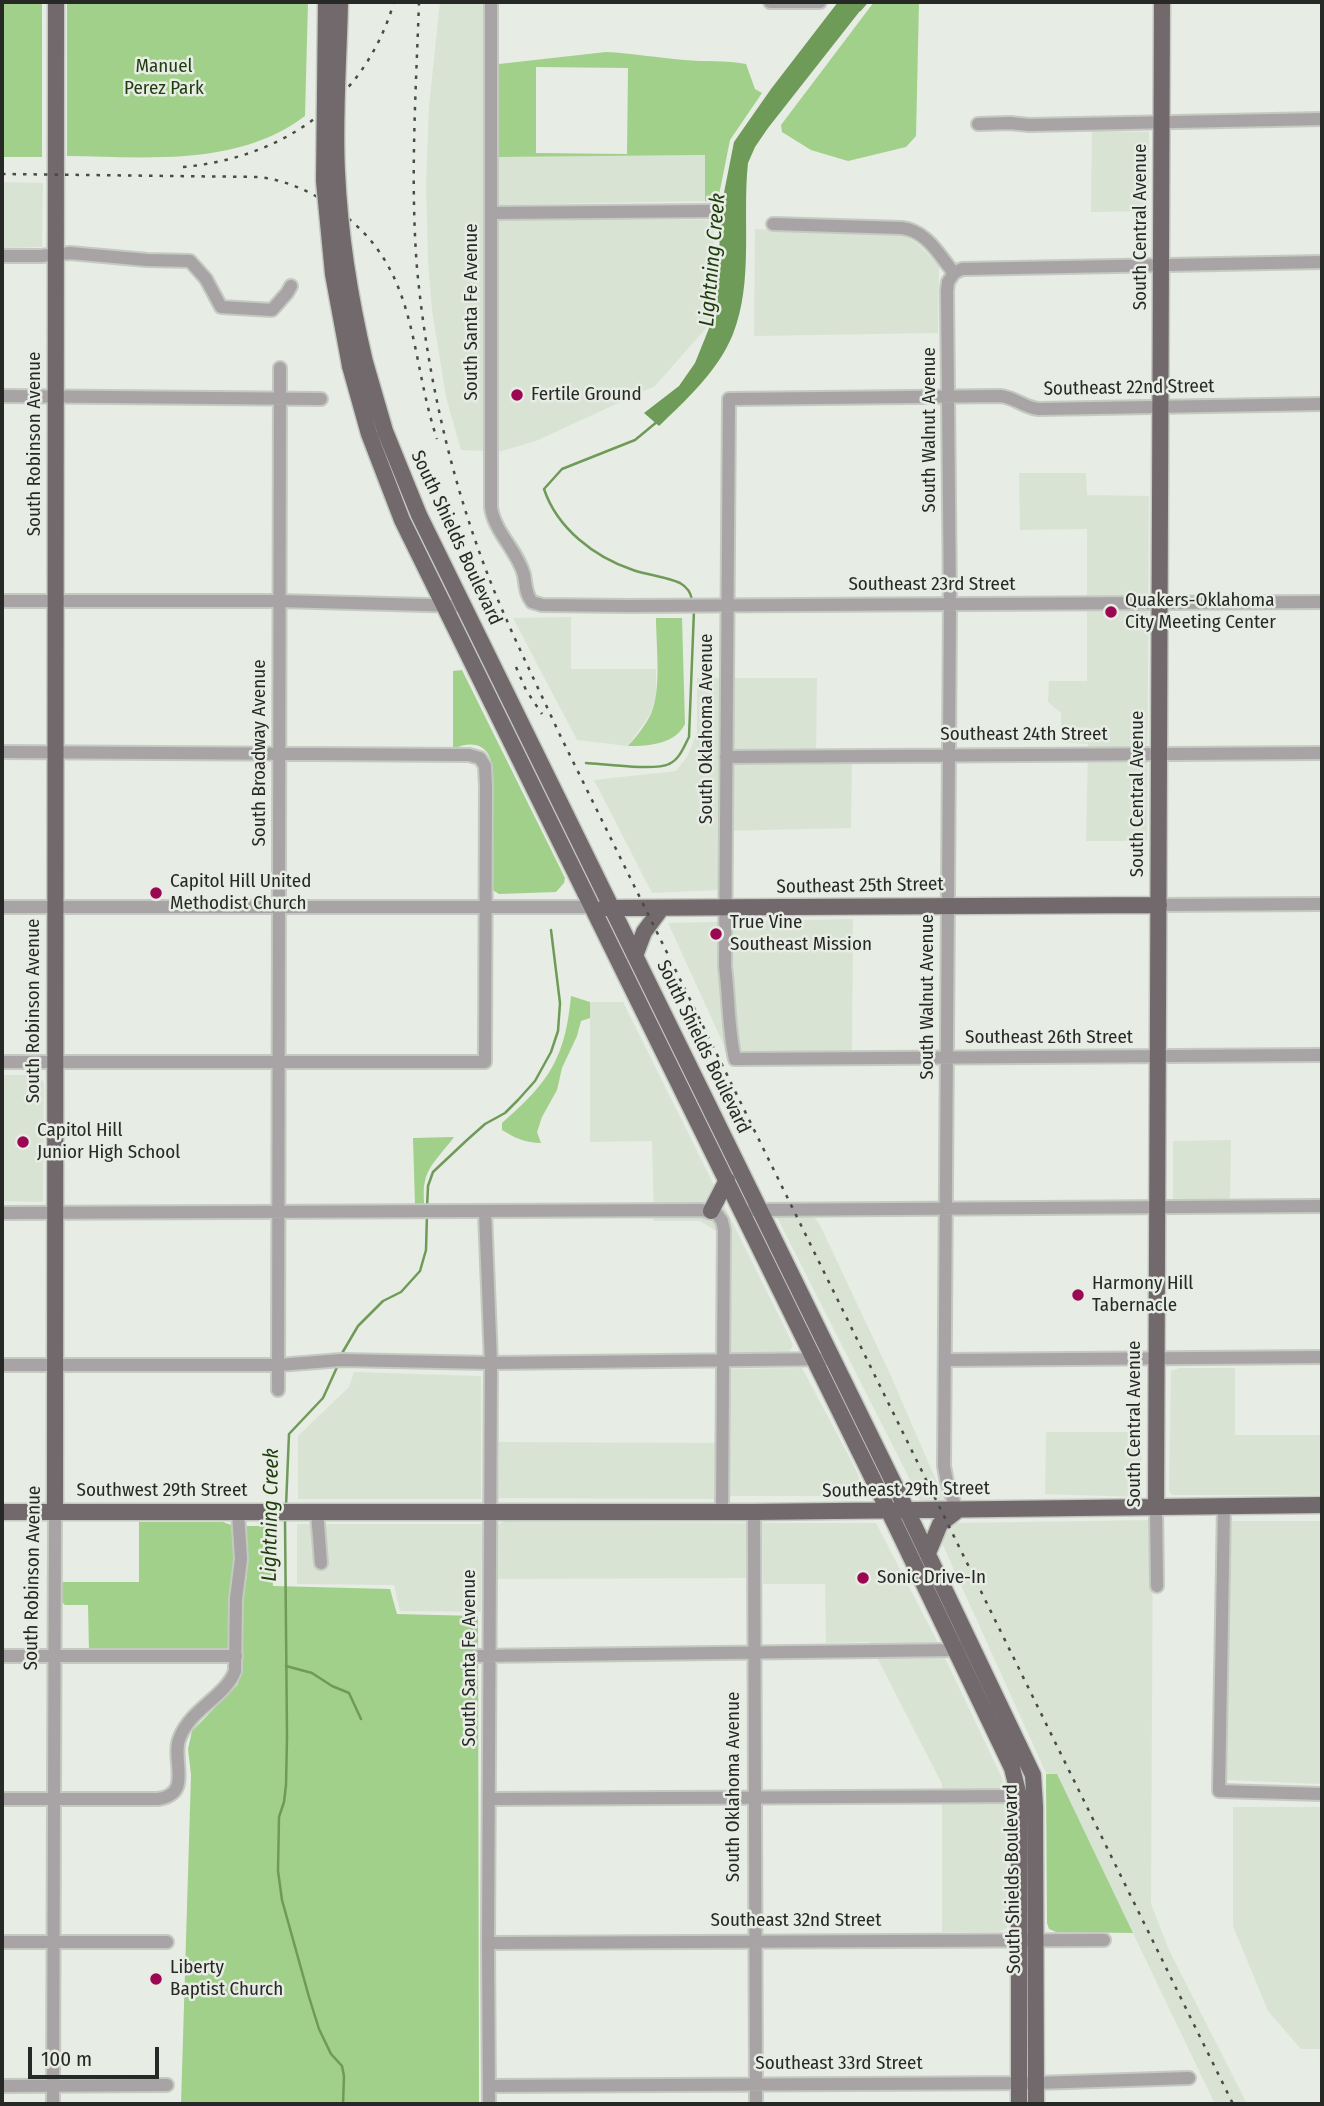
<!DOCTYPE html>
<html>
<head>
<meta charset="utf-8">
<style>
  body { margin:0 }
  #map { position:relative; width:1324px; height:2106px; overflow:hidden; background:#e7ece4; font-family:"Fira Sans Condensed",sans-serif }
  canvas { display:block }
  .frame { position:absolute; inset:0; border:4px solid #272926; pointer-events:none }
  .scale { position:absolute; left:28px; top:2047px; width:131px; height:32px; box-sizing:border-box; border:4px solid #272926; border-top:0; padding-left:9px; font-size:21px; line-height:24px; white-space:nowrap; color:#272926; -webkit-text-stroke:5px #e7ece4; paint-order:stroke }
</style>
</head>
<body>
<div id="map">
<canvas width="1324" height="2106"></canvas>
<div class="frame"></div>
<div class="scale">100 m</div>
</div>
<script>
const ctx = document.querySelector('canvas').getContext('2d');
ctx.lineJoin = 'round';
function fill(path, color) { ctx.fillStyle = color; ctx.fill(path, 'evenodd'); }
function strokePath(path, color, width, dash) { ctx.strokeStyle = color; ctx.lineWidth = width; ctx.lineCap = dash ? 'butt' : 'round'; ctx.setLineDash(dash || []); ctx.stroke(path); }
function label(font, color, halo, rows, align = 'center') {
  ctx.font = font + ' "Fira Sans Condensed",sans-serif'; ctx.lineWidth = 5; ctx.setLineDash([]); ctx.textBaseline = 'middle'; ctx.strokeStyle = halo; ctx.fillStyle = color; for (const [text, x, y, turn = 0] of rows) {
    ctx.save(); ctx.translate(x, y); ctx.rotate((+turn || 0) * Math.PI / 180); ctx.textAlign = isNaN(turn) ? turn : align; if (halo) ctx.strokeText(text, 0, 0); ctx.fillText(text, 0, 0); ctx.restore();
  }
}
fill(new Path2D(`
  M440 2H483V451L461 450 446 397 432 310 428 260 426 184 429 106Z
  M1092 131 1149 132 1148 211 1091 212Z
  M705 155V201L498 205V157Z
  M2 182 43 183 42 247 2 248Z
  M499 219 714 220 713 305 708 326 655 386 536 441 498 452Z
  M755 229 904 235 918 244 939 266 938 333 754 336Z
  M1019 473H1086L1087 495 1149 496 1147 841H1086L1088 744 1061 742V713L1048 702 1049 681H1087V529L1020 530Z
  M571 617V669H656V696L651 713 628 746 577 740 513 618Z
  M697 678H817L816 761 852 762 851 828 720 831V890L652 893 594 780 676 771 687 757 697 733Z
  M853 919 852 1051 728 1054 668 923Z
  M590 1002H623L786 1330 793 1345 788 1354 715 1355 716 1231 700 1221H654L652 1141 590 1142Z
  M2 1075H37L44 1082 43 1202 2 1201Z
  M1231 1140 1230 1201 1178 1202 1173 1199V1141Z
  M777 1217H814L820 1225 890 1374 942 1494 959 1523 1153 1520 1151 1904 1169 1950 1247 2104H1215L1057 1775 1046 1773 941 1541Z
  M802 1368 852 1462 859 1477V1487L851 1496H728L729 1369Z
  M1180 1368H1235V1435H1322V1495H1172L1169 1491 1171 1371Z
  M354 1372 481 1376V1499H298V1436L349 1387Z
  M1046 1432H1142L1141 1491 1137 1497 1045 1494Z
  M498 1442 715 1443 714 1499 497 1498Z
  M504 1521 746 1523V1578L495 1579V1527Z
  M1230 1521H1322V1784L1227 1780Z
  M762 1523H876L936 1639 1002 1778 1007 1805V1928L999 1932H942V1784L869 1642 826 1643 825 1584H763Z
  M297 1524H482L481 1612 400 1611 394 1585 297 1584Z
  M1233 1807H1322V2049H1301L1268 2011 1233 1926Z`), '#d9e3d4');
fill(new Path2D(`
  M2 2H42V157H2Z
  M67 2H308L305 116C238 167 146 157 67 156Z
  M874 2H919L916 136 906 147 848 161 811 150 782 132 781 125Z
  M606 52C632 53 658 58 684 60 705 62 725 60 746 64L755 89 762 93 730 140 717 205 705 201V155L498 157 499 64ZM536 67 628 68 627 154 536 153Z
  M656 618H682L685 724C675 744 650 746 628 746 637 736 645 726 651 714 662 688 656 646 656 618Z
  M462 670 565 878 564 883 556 892 499 894 494 891 491 884V786C497 756 484 735 453 749V671Z
  M571 996 590 1002V1018L581 1021 577 1036 562 1068 557 1090 542 1117 537 1132 541 1143C526 1143 515 1138 502 1130V1123C549 1082 565 1059 571 996Z
  M454 1137C445 1150 428 1165 425 1181 423 1188 424 1197 424 1204L415 1205 413 1138Z
  M139 1522H223L231 1525 235 1561 230 1598 229 1643 227 1650 89 1651 88 1605H65L62 1602V1582H139Z
  M247 1526H270L273 1586 390 1589 397 1614 478 1616 479 2104H181L191 1775 188 1749 192 1731 238 1684 242 1653 241 1599 247 1577Z
  M1046 1774H1057L1133 1933 1056 1932 1049 1929 1047 1923Z`), '#a1d08b');
fill(new Path2D(`
  M838 2H867L768 128 755 147 748 163C742 219 754 281 733 334 718 371 687 399 659 426L644 413 679 386 695 363 716 311 719 275 720 213 734 142 771 89Z`), '#6e9b58');
strokePath(new Path2D(`
  M860 10 867 2
  M658 421 635 440 562 469 544 489C557 528 594 557 633 570 648 575 666 577 680 583 687 587 691 593 692 600
  M586 763C604 764 655 771 669 764 680 759 684 746 689 737L694 610
  M427 1208 428 1186 433 1172 467 1140 485 1124 505 1113 518 1100 535 1081 551 1052 558 1031 560 1003 551 930
  M341 1355 358 1326 383 1301 401 1292 420 1271 426 1250 427 1214
  M286 1506 289 1434 323 1398 338 1365
  M285 1519 287 1737 286 1785 284 1802 279 1817 278 1871 282 1900 309 1997 319 2029 331 2054 342 2066 344 2076 343 2104
  M286 1666 312 1673 332 1686 349 1693 361 1719`), '#6e9b58', 2.5);
const minor = new Path2D(`
  M491 2V507C494 532 518 551 524 575 526 585 525 593 532 602L542 605 629 606 1322 602
  M770 2H820
  M978 124 1010 123 1029 125 1322 119
  M491 213 711 211
  M773 224 902 228C927 231 939 255 954 273
  M2 256H41L70 253 147 260 190 261 206 279 221 307 272 310 287 293 291 286
  M954 273 948 282 947 291 950 605 944 1466 947 1482 957 1511
  M954 273 962 269 1322 262
  M2 396 321 399
  M1322 404 1039 409C1024 408 1015 397 1000 396L729 399 725 966C729 997 728 1030 735 1059L1322 1055
  M2 601H280L463 606
  M2 752 469 755 480 758 485 766 486 786 485 1062H2
  M726 757 1322 753
  M1159 905 1322 904
  M2 907H591
  M752 1210 1322 1206
  M485 1212 491 1363 488 1943 489 2104
  M2 1213 702 1210 717 1214 722 1221 724 1230 722 1512
  M946 1360 1322 1357
  M2 1365H279L341 1360 491 1363 833 1359
  M278 1390 280 368
  M1156 1506 1157 1586
  M1224 1506 1219 1791 1322 1794
  M317 1512 321 1563
  M754 1512 756 2104
  M2 1656H236
  M479 1656 956 1650 961 1647
  M2 1799H158C194 1794 170 1759 180 1737 191 1709 226 1696 235 1671L236 1599 241 1559 238 1512
  M490 1799 1025 1796
  M2 1942H167
  M488 1943 1104 1940
  M2 2086 167 2085
  M490 2086 1036 2083 1189 2078
  M53 2104 55 1512`);
const major = new Path2D(`
  M365 362 385 431 419 515 899 1494 1033 1775 1035 1806 1036 2104
  M350 366 369 434 402 520 895 1524 1012 1768 1019 1796V2104
  M604 908 1159 905
  M635 956 644 932 661 909
  M711 1211 727 1180
  M1156 1506 1162 2
  M2 1512H754L1322 1505
  M55 1512 56 2
  M928 1553 940 1524 957 1511`);
strokePath(minor, '#c4c9c2', 16);
strokePath(major, '#c4c9c2', 19);
strokePath(minor, '#a8a4a5', 12);
strokePath(major, '#71696b', 16);
strokePath(new Path2D(`
  M419 2C416 90 410 179 417 268 427 376 452 486 493 588 513 637 537 685 559 733L1233 2104
  M183 167C283 158 365 101 394 2
  M2 174 258 177C287 180 312 192 336 209 420 268 408 352 437 439
  M516 667 526 690 542 714`), '#484b47', 2.5, [3.5, 7]);
const majorBridge = new Path2D(`
  M326 2 324 181 333 274 350 366
  M340 2C339 58 334 116 337 172 340 237 350 299 365 362`);
strokePath(majorBridge, '#c4c9c2', 19, []);
strokePath(majorBridge, '#71696b', 16);
for (const [x, y, r, color] of [
  [517,395,7,"#9c0753"],
  [1111,612,7,"#9c0753"],
  [156,893,7,"#9c0753"],
  [716,934,7,"#9c0753"],
  [23,1142,7,"#9c0753"],
  [1078,1295,7,"#9c0753"],
  [863,1578,7,"#9c0753"],
  [156,1979,7,"#9c0753"]
]) { const dot = new Path2D(); dot.arc(x, y, r, 0, 2 * Math.PI); ctx.fillStyle = color; ctx.fill(dot); strokePath(dot, '#e7ece4', 2.5); }
label('19px', '#1f3d0d', '#e7ece4', [
  ["Manuel",164,67],
  ["Perez Park",164,89]
]);
label('19px', '#272926', '#e7ece4', [
  ["South Central Avenue",1141,227,-90],
  ["South Santa Fe Avenue",472,312,-90],
  ["Southeast 22nd Street",1129,388,-1],
  ["South Walnut Avenue",930,430,-90],
  ["South Robinson Avenue",35,444,-90],
  ["South Shields Boulevard",456,538,65],
  ["Southeast 23rd Street",932,585],
  ["South Oklahoma Avenue",707,729,-90],
  ["Southeast 24th Street",1024,735],
  ["South Broadway Avenue",260,753,-90],
  ["South Central Avenue",1138,794,-90],
  ["Southeast 25th Street",860,886,-1],
  ["South Walnut Avenue",928,997,-90],
  ["South Robinson Avenue",34,1011,-90],
  ["Southeast 26th Street",1049,1038],
  ["South Shields Boulevard",703,1047,64],
  ["South Central Avenue",1135,1424,-90],
  ["Southeast 29th Street",906,1490,-1],
  ["Southwest 29th Street",162,1491],
  ["South Robinson Avenue",33,1578,-89],
  ["South Santa Fe Avenue",470,1658,-90],
  ["South Oklahoma Avenue",734,1787,-90],
  ["South Shields Boulevard",1013,1879,-91],
  ["Southeast 32nd Street",796,1921],
  ["Southeast 33rd Street",839,2064]
]);
label('19px', '#272926', '#e7ece4', [
  ["Fertile Ground",531,395],
  ["Quakers-Oklahoma",1125,601],
  ["City Meeting Center",1125,623],
  ["Capitol Hill United",170,882],
  ["Methodist Church",170,904],
  ["True Vine",730,923],
  ["Southeast Mission",730,945],
  ["Capitol Hill",37,1131],
  ["Junior High School",37,1153],
  ["Harmony Hill",1092,1284],
  ["Tabernacle",1092,1306],
  ["Sonic Drive-In",877,1578],
  ["Liberty",170,1968],
  ["Baptist Church",170,1990]
], 'left');
label('italic 21px', '#1f3c0c', '#e7ece4', [
  ["Lightning Creek",713,260,-85],
  ["Lightning Creek",271,1515,-89]
]);
</script>
</body>
</html>
